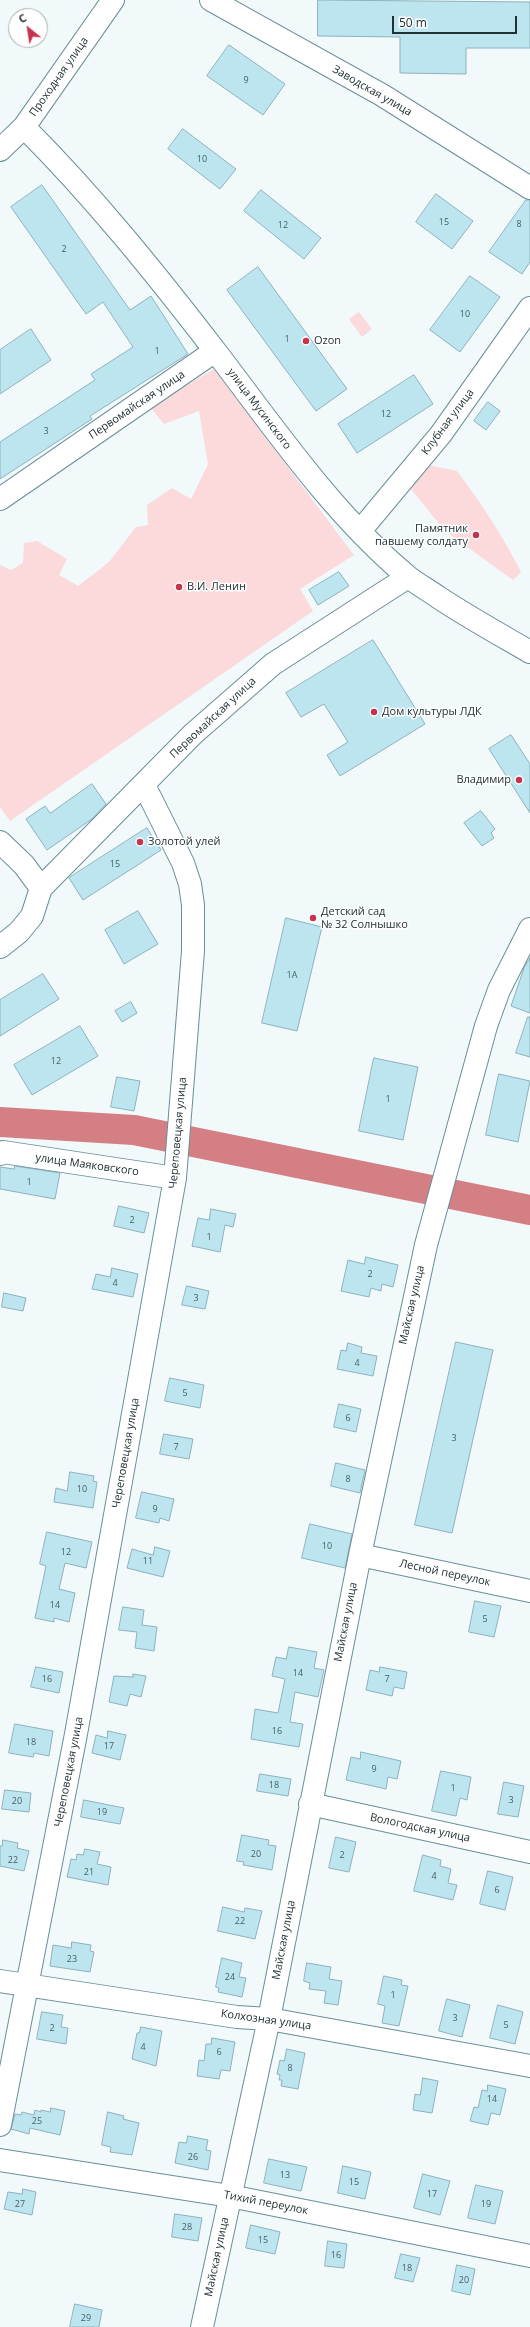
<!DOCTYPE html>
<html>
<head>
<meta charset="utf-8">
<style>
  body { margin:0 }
  #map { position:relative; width:530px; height:2327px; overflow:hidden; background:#f2f9fb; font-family:"Open Sans",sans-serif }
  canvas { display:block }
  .north { position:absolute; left:8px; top:8px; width:40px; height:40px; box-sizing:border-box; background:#fff; border:1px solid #a6adae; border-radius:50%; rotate:330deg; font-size:11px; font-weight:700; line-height:16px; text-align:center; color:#213135 }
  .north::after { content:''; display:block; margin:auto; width:14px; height:18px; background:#c5344d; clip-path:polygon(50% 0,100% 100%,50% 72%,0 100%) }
  .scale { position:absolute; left:392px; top:16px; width:125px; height:18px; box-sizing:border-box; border:2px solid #213135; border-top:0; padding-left:5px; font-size:12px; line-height:14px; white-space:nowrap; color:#213135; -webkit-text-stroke:3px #fff; paint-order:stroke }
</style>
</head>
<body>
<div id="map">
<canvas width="530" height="2327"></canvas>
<div class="north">С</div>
<div class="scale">50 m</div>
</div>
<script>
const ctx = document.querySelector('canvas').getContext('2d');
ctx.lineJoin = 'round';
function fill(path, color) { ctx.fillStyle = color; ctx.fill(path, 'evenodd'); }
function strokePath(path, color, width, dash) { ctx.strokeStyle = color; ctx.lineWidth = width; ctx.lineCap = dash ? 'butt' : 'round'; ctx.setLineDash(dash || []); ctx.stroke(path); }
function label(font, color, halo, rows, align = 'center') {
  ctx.font = font + ' "Open Sans",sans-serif'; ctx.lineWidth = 3; ctx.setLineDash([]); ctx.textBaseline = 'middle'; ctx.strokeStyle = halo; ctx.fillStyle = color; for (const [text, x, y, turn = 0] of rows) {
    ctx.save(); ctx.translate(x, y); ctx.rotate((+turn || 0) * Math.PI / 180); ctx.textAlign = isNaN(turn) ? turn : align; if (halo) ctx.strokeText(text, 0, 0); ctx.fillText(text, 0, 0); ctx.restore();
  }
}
fill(new Path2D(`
  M359 312 372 329 362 337 349 319Z
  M214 369 354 555 300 589 313 611 10 821 0 807V565L11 570 23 563 24 543 37 541 67 559 59 575 78 586 109 562 136 527 148 525 147 505 172 488 191 499 208 464 199 411 164 424 150 407Z
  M428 465 457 471C481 503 503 536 521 572L513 580 445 531 406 483Z`), '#fcd9da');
strokePath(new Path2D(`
  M0 1122 134 1130 530 1210`), '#d37f84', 30);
const building = new Path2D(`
  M318 0 530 2V48H466V74L400 73V37L318 36Z
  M229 45 285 84 263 115 207 76Z
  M183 129 236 169 220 189 168 149Z
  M42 185 130 310 151 296 188 354 90 416 92 419 0 479V442L95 380 91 374 133 347 103 302 86 314 11 207Z
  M261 190 321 238 304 259 244 211Z
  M436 194 473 221 452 249 416 222Z
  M526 200H530V262L522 274 489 252Z
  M258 267 347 389 316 411 227 290Z
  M470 276 500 297 460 352 430 330Z
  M31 329 51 360 0 394V350Z
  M414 375 433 404 357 453 338 424Z
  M488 402 500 411 486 430 474 421Z
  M339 572 349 586 318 605 309 590Z
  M373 640 425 724 340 776 327 755 348 742 324 704 301 717 286 693Z
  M511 735 530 764V813L489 749Z
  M92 784 106 804 92 819 47 850 26 819 45 806 50 813Z
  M481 811 495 829 491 833 494 838 482 846 464 823Z
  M147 828 161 850 83 900 69 878Z
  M138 911 158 944 124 964 105 930Z
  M286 918 322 927 297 1031 262 1023Z
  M530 958V1013L511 1006 524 968Z
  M43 974 59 999 0 1036V1000Z
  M131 1002 137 1013 122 1022 115 1011Z
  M528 1017H530V1057L516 1053Z
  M80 1026 98 1056 32 1095 14 1065Z
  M374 1058 418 1067 403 1140 359 1131Z
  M499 1074 530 1081 518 1142 486 1135Z
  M117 1077 140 1081 134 1111 111 1107Z
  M15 1166 60 1173 55 1199 0 1189V1167L14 1169Z
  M119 1206 149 1213 144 1233 114 1226Z
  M211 1209 236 1214 233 1227 225 1225 220 1252 192 1246 198 1218 209 1220Z
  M366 1257 398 1265 393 1287 382 1284 381 1291 371 1288 369 1297 341 1291 348 1260 364 1264Z
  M112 1268 138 1274 133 1297 92 1289 96 1274 110 1277Z
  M187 1286 209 1291 205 1309 182 1305Z
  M4 1293 26 1298 23 1311 2 1307Z
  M456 1342 493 1350 452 1533 415 1525Z
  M348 1343 362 1347 361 1353 377 1356 373 1376 337 1369 341 1350 346 1351Z
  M170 1378 204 1385 200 1408 165 1401Z
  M339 1404 361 1409 356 1432 334 1427Z
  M164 1434 193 1439 189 1459 160 1454Z
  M336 1463 365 1470 360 1493 331 1486Z
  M70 1472 94 1476 93 1481 97 1482 93 1508 54 1502 56 1488 67 1491Z
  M142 1492 174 1499 169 1521 160 1518 159 1523 136 1518Z
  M310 1524 352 1534 345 1568 302 1558Z
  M47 1532 92 1542 86 1568 65 1563 59 1589 75 1593 69 1622 54 1618V1622L35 1618 46 1566 40 1564Z
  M155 1547 170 1551 163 1577 127 1568 132 1549 153 1555Z
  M475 1601 501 1606 494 1637 469 1632Z
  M123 1607 144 1610 142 1625 157 1627 154 1651 135 1648 137 1632 119 1630Z
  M289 1647 317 1652 314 1668 324 1670 318 1697 295 1692 290 1722 303 1724 299 1747 251 1739 255 1709 278 1713 285 1679 272 1676 276 1657 286 1659Z
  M36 1667 63 1672 59 1693 31 1687Z
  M380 1667 407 1672 404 1689 394 1687 392 1696 366 1690 370 1670 379 1672Z
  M133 1674 146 1676 141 1697 130 1694 127 1706 109 1702 114 1676 133 1677Z
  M15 1724 53 1731 49 1756 34 1753 33 1757 9 1753Z
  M108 1731 126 1735 120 1760 92 1753 96 1735 107 1738Z
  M361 1752 401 1761 397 1779 388 1777 386 1789 346 1780 351 1757 360 1759Z
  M441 1771 471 1777 467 1800 460 1798 456 1816 432 1811Z
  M260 1774 291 1779 288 1796 257 1791Z
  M504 1782 524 1786 518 1817 498 1814Z
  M5 1790 31 1793 29 1812 2 1809Z
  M84 1800 124 1808 120 1824 81 1817Z
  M242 1835 269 1840 268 1845 276 1846 272 1870 243 1865 244 1862 237 1861Z
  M336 1837 356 1842 349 1872 329 1868Z
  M3 1840 18 1843 17 1848 29 1851 24 1871 0 1866V1846H2Z
  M85 1849 100 1852 97 1864 111 1867 108 1885 67 1877 71 1859 76 1860 77 1854 83 1855Z
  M423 1855 441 1860 440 1866 451 1869 448 1883 457 1885 453 1900 414 1891Z
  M488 1871 513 1877 505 1910 480 1904Z
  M223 1907 244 1912 245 1908 262 1911 255 1939 218 1931Z
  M72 1942 91 1945 90 1951 94 1952 90 1972 50 1966 53 1945 71 1948Z
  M222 1958 242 1963 239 1977 246 1978 242 1997 218 1992 219 1988 216 1987Z
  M307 1963 331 1967 329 1979 342 1981 338 2005 324 2003 326 1991 309 1989 310 1983 304 1981Z
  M384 1976 402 1980 401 1985 408 1986 399 2026 382 2023 385 2006 378 2004Z
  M447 1999 470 2005 462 2037 439 2031Z
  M498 2005 523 2012 515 2044 490 2038Z
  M42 2012 63 2015 61 2027 68 2028 66 2044 37 2039Z
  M141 2027 162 2031 156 2066 132 2059 137 2033H139Z
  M212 2038 235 2042 230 2071 221 2070 219 2079 197 2076 199 2060 204 2061 206 2044H211Z
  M287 2049 305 2053 298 2089 281 2086 282 2080H279L280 2075 277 2074 280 2060 284 2061Z
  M423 2078 438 2081 432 2113 413 2110 415 2094 420 2095Z
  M488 2085 506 2089 500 2115 491 2113 488 2125 470 2121 474 2107 478 2108 482 2090 487 2091Z
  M51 2108 65 2111 60 2135 30 2128 29 2134 11 2129 15 2114 21 2115 22 2112 34 2115 35 2110 41 2112V2110L50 2112Z
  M108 2112 124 2116 123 2119 139 2123 132 2155 110 2152 111 2147 102 2145Z
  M188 2136 208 2140 206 2150 211 2151 208 2170 175 2163 179 2142 186 2143Z
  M269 2159 307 2167 301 2191 264 2183Z
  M343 2166 371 2172 365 2199 338 2193Z
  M423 2174 450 2181 440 2215 414 2208Z
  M476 2185 503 2191 495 2224 468 2218Z
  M23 2189 36 2192 32 2215 4 2209 8 2192 22 2194Z
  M175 2214 202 2218 198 2241 172 2237Z
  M251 2225 280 2232 275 2254 246 2248Z
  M328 2241 347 2244 344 2268 325 2266Z
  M401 2254 420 2258 413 2282 395 2278Z
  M457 2265 475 2269 470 2295 452 2291Z
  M75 2304 102 2310 99 2327H70Z`);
fill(building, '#bde5f0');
strokePath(building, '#8cb2bc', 1);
const minor = new Path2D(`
  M211 0 382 95 530 188
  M24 127C94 197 156 274 216 352 275 429 332 513 407 576 417 584 428 590 438 597 468 617 499 634 530 652
  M0 150 24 127 113 0
  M0 499 215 351
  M360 531 441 434 530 308
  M0 842 24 865 41 888
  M0 947 19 932 32 916 41 888 193 734 273 664 408 577
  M0 1154 3 1152 175 1178
  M360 1555 530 1591
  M310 1804 530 1852
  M0 1981 237 2017 269 2019 530 2066
  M0 2125 76 1734 175 1178 193 951V905L190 884 183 863 144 785
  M0 2160 230 2196 530 2256
  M202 2327 269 2019 360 1555 426 1245 486 1026 499 990 530 929`);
strokePath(minor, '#698f98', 24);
strokePath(minor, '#fff', 22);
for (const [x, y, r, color] of [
  [306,341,4,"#c5344d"],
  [476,535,4,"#c5344d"],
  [179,587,4,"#c5344d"],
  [374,712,4,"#c5344d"],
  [519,780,4,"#c5344d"],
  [140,842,4,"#c5344d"],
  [313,918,4,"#c5344d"]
]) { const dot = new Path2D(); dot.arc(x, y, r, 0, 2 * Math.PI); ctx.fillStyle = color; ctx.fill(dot); strokePath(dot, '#fff', 1.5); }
label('9px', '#485e64', null, [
  ["9",246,80],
  ["10",202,159],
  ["15",444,222],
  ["8",519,224],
  ["12",283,225],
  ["2",64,249],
  ["10",465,314],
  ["1",287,339],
  ["1",157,351],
  ["12",386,414],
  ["3",46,431],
  ["15",115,864],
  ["1А",292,975],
  ["12",56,1061],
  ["1",388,1099],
  ["1",29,1182],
  ["2",132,1220],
  ["1",209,1237],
  ["2",370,1274],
  ["4",115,1283],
  ["3",196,1298],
  ["4",357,1363],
  ["5",185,1393],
  ["6",348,1418],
  ["3",454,1438],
  ["7",176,1447],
  ["8",348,1479],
  ["10",82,1489],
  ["9",155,1509],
  ["10",327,1546],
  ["12",66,1552],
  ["11",148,1561],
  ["14",55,1605],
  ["5",485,1619],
  ["14",298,1673],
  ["16",47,1679],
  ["7",387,1679],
  ["16",277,1731],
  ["18",31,1742],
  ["17",109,1746],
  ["9",374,1769],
  ["18",274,1785],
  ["1",453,1788],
  ["3",511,1800],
  ["20",17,1801],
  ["19",102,1812],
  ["20",256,1854],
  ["2",342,1855],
  ["22",13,1860],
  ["21",89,1872],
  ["4",434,1876],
  ["6",497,1890],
  ["22",240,1921],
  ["23",72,1959],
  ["24",230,1977],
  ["1",393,1995],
  ["3",455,2018],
  ["5",506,2025],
  ["2",52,2028],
  ["4",143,2047],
  ["6",219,2052],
  ["8",290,2068],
  ["14",492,2099],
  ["25",37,2121],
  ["26",193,2157],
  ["13",285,2175],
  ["15",354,2182],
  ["17",432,2194],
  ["27",20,2204],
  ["19",486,2204],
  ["28",187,2227],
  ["15",263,2240],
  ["16",336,2255],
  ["18",407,2268],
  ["20",464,2280],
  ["29",86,2318]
]);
label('11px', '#213135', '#fff', [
  ["Проходная улица",59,77,-55],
  ["Заводская улица",372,91,30],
  ["Первомайская улица",137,405,-34],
  ["улица Мусинского",259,409,53],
  ["Клубная улица",448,422,-53],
  ["Первомайская улица",213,718,-43],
  ["Череповецкая улица",178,1133,-85],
  ["улица Маяковского",87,1165,8],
  ["Майская улица",412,1305,-77],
  ["Череповецкая улица",126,1453,-80],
  ["Лесной переулок",445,1573,12],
  ["Майская улица",346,1622,-79],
  ["Череповецкая улица",69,1772,-79],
  ["Вологодская улица",420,1828,12],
  ["Майская улица",284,1940,-79],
  ["Колхозная улица",266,2020,8],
  ["Тихий переулок",266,2203,11],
  ["Майская улица",217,2257,-78]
]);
label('11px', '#213135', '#fff', [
  ["Ozon",314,341],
  ["Памятник",468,529,"right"],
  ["павшему солдату",468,542,"right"],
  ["В.И. Ленин",187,587],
  ["Дом культуры ЛДК",382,712],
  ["Владимир",511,780,"right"],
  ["Золотой улей",148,842],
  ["Детский сад",321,912],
  ["№ 32 Солнышко",321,925]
], 'left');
</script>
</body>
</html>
